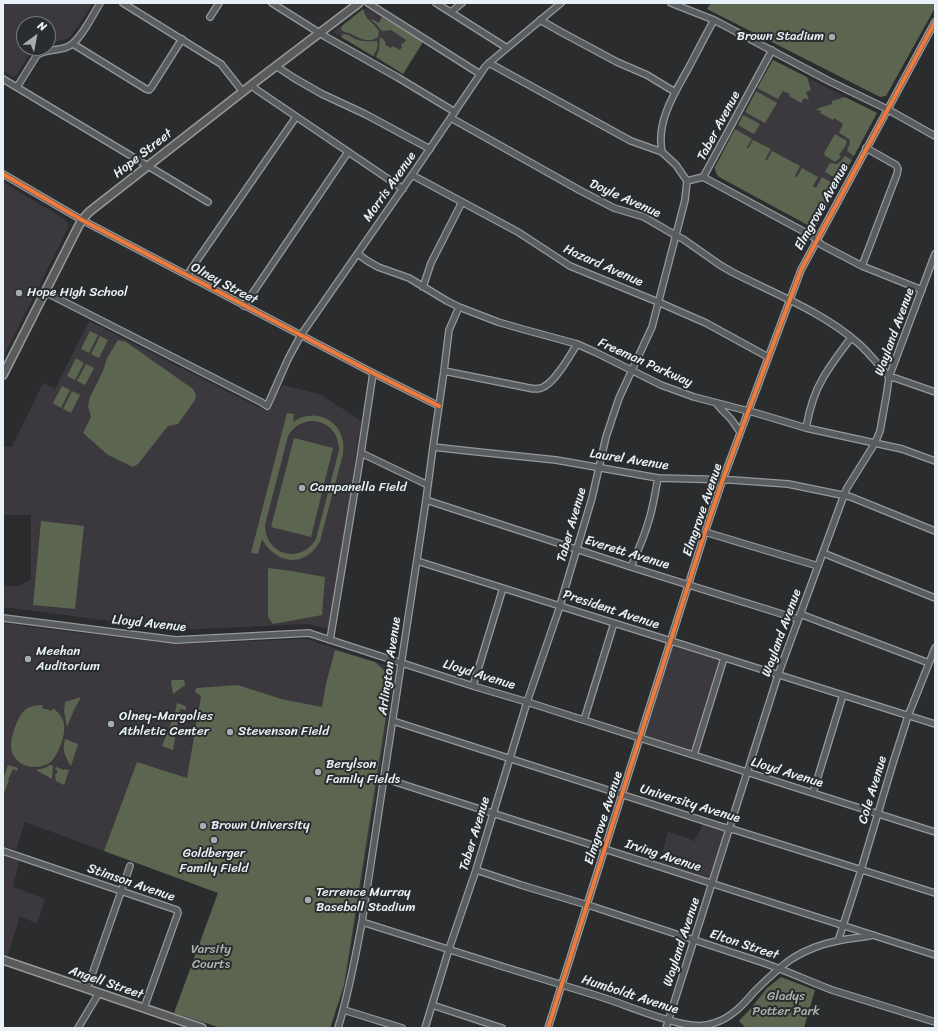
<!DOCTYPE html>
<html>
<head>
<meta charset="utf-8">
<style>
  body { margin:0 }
  #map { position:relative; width:938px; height:1031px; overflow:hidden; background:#2b2c2d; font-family:Sriracha,sans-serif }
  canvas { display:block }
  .frame { position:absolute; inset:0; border:4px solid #e8f1f8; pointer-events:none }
  .north { position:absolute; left:16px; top:16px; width:40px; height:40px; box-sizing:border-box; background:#2a2d2e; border:1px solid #767b7f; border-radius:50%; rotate:32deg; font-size:11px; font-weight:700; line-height:16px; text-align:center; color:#e8f1f8 }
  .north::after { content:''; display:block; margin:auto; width:14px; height:18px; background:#a6acb1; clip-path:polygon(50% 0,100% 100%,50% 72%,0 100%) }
</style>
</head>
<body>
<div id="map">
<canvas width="938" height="1031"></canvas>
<div class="frame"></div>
<div class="north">N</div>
</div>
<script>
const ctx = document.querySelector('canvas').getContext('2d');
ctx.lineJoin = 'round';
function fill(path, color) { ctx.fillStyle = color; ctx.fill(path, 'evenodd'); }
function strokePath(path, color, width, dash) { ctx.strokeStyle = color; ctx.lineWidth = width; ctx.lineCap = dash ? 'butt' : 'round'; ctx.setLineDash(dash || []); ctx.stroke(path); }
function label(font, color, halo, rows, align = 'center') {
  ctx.font = font + ' Sriracha,sans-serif'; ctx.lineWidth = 4; ctx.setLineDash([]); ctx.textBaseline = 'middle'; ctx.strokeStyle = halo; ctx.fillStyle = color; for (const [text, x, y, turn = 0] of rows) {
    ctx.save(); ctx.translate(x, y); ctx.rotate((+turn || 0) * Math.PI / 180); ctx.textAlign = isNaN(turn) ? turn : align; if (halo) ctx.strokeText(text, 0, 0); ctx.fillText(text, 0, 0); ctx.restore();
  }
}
fill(new Path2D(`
  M3 3H93L72 35 68 38 62 40 48 44V24H24V48H36L31 52 16 76 13 77 3 71Z
  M363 9H369L373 11 423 42 403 74 334 33V31Z
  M773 60 877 113 815 229 719 177 715 171V167Z
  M3 182 63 218 68 224V228L3 358Z
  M89 321 266 411 283 385 320 394 361 421 330 629 307 624 179 630 3 607V586H20L31 579V515H3V447H12L43 383 55 389Z
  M3 623 55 630 178 644 307 639 396 669 345 985 331 1028H221L174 1013 218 893 25 822 16 850 3 846Z
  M671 643 722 657 694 757 641 740Z
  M703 822 729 829 710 885 660 870 658 868 668 832 688 838 695 842V839L701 829Z
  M3 851 20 857 13 887 45 899 37 924 20 916 6 961 3 960Z`), '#3b393d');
fill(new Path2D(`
  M711 3H935V8L886 96 880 97 707 9Z
  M363 9 366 17 374 25 379 31 378 37C368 44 359 38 349 33 345 32 343 32 341 29L342 26Z
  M382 17 423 42 403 74 376 57 379 50 380 37 383 39 386 43 385 45 391 48 393 46 400 50 402 47 401 45 402 43 403 44 406 40 391 30 382 31 376 24 371 20 372 19 379 23Z
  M343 34C349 34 352 38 358 40 364 42 370 41 377 41 379 46 376 52 373 56L341 37Z
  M773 60 807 77 811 90 806 92 809 100 804 98 801 103 789 96 790 94 783 91 778 99 757 88Z
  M756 91 777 103 765 123 745 112Z
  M845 97 877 113 854 156 847 151 850 142 849 139 839 133 843 124 834 118 833 120 820 113 821 111 816 109 832 104V101Z
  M743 115 760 124 754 134 738 125Z
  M735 129 752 139 747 147 748 149 753 140 771 149 765 160H767L772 151 800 166 795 176 797 177 802 168 818 177 813 186 816 188 822 177 838 186 815 229 719 177C716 174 715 171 715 167Z
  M835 134 847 141 845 147 844 148 839 155 841 157 835 162 824 155 825 154 824 153Z
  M845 156 852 160 840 181 825 172 830 163 837 164 841 161Z
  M90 331 98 335 89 353 81 349Z
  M100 336 108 340 99 358 91 354Z
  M118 340 126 342 193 389 196 395 195 400 178 424 168 426 138 464 133 467 108 455 83 433 91 417 88 406 90 397 103 371 107 358Z
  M76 358 84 363 75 380 67 376Z
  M86 364 94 368 85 385 77 381Z
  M62 386 70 390 61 408 53 403Z
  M72 391 80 395 71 413 63 409Z
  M287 413 294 414 293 422C318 405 348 424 343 454L320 541C306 568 276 565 262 539L258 554 251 553ZM311 421C328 421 339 433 339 450L316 539C301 565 265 555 265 525L288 436C293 427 301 422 311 421Z
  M294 438 333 448 311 537 271 527Z
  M41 521 84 526 75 609 33 605Z
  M268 568 292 571 325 577 322 615 273 624 268 617Z
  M335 650 375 662 392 678 344 985 330 1028H221L174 1013 218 893 104 851 137 762 187 778 201 696 195 692 196 688 238 685 281 699 322 707 326 684Z
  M172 680H184L185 685 173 694 171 682Z
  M81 697 74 710 67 727 64 711 65 702Z
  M177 703 186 706V710L180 709 173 750 162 746 175 713Z
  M43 705 42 708 52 711 53 708C67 719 66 730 61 744 59 749 57 754 54 758 48 767 34 769 24 765 7 756 10 742 15 727 18 720 20 714 26 709 31 706 37 705 43 705Z
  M65 739 78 744 71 766C65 757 62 750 65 739Z
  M8 765 18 768 17 771 13 769 8 780H9L4 793H3V779Z
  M50 765 53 766 52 779 36 770 45 768Z
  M56 767 64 770V769L69 770 64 785 56 781 55 774H57V770L55 769Z
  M781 977 815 990 804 1028H746L739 1021 751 1008 767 988Z`), '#5c654f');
const minor = new Path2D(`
  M123 3 221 64 243 92
  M272 3 326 37 397 77 455 112
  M368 3 480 74
  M436 3 507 48
  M671 3 714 20 829 81 887 109 935 136
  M451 12 462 3
  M210 17 219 3
  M540 20 563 33 617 62 647 75 675 92
  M73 44 146 89 149 90 151 88 182 39
  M489 63 631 141 662 152 676 165 687 181
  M276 66 294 78 322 94 365 114 430 149
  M3 79 208 202
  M252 86 257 90 403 189
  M17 87 37 55C45 49 57 51 67 47 79 43 93 15 100 3
  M451 118 581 191 614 208 644 217 675 235 683 239 720 265 732 272C775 294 821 311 858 343 869 353 879 365 889 377L895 378 935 392
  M662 152C656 122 674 94 688 69 697 52 705 36 714 20
  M3 174 82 220 373 373 439 406
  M412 175 518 232 570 266 658 302 706 323 768 357
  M703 177 812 236 822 245 862 266 922 290
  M687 181 703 177 706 172 772 50
  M358 254 366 260 378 267 409 278 447 301 459 307 498 322 522 329 577 344 595 352 661 385 694 397 756 413 806 428 902 449 935 461
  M862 266 897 174 898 169 896 165 866 148
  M187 275 296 117
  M423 287 431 263 462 202
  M45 292 261 402 267 406 273 393 288 359 301 335 412 175 485 67 489 63 561 3
  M244 306 348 152
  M444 371 529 388C533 389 537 389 541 388 554 384 570 356 577 344
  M716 403 722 410 731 419 740 432
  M806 428C809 411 814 393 823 378 831 364 841 351 851 338
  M433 447 469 451 556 460 658 478 732 480 788 484 837 494 851 497 935 531
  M361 453 428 485
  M426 500 631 567 798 619
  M705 532 818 566
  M823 553 935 598
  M417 561 935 724
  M631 567C637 552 644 538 648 523 653 509 655 493 658 478
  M800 614 929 663
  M3 618 176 640 309 633 315 635 473 686 527 702 753 774 935 832
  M330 640 361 453 373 373
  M473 686 503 588
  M584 720 614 623
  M393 721 723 827 735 830 935 893
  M694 755 724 658
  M383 778 935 955
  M813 793 843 695
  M3 851 177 910 178 913 144 1008
  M476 870 521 885 594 907 761 962C785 970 808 981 832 990L935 1022
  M362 922C441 947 519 972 598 996 627 1005 655 1018 684 1024 694 1026 705 1027 714 1023 731 1018 743 1005 754 992 766 980 778 968 793 958 806 950 822 944 837 941 849 938 861 938 873 935
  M838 941 861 870 893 763 908 716 935 648
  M87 989 130 866
  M432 1005 502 1028
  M344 1010 402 1028
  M78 1028 99 993
  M338 1028C349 993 355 958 362 922L426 500 433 447 444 371 449 330 459 307
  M425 1028 449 949 476 870 527 702 558 612 592 498 606 437 619 398 652 327 685 200 687 181
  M548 1028 705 532 723 479 801 270 935 22
  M666 1028 778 675 844 495 847 488 875 443 880 431 887 392 889 377 935 254`);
const major = new Path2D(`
  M3 375 78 227 82 220 89 212 259 79 359 3
  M3 960 202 1028`);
strokePath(minor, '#96989a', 8);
strokePath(major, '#96989a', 10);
strokePath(minor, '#5a5d60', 5.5);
strokePath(major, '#5a5b5b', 7);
strokePath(new Path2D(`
  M3 174 82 220 373 373 439 406
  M548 1028 705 532 723 479 801 270 935 22`), '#f17a3a', 4);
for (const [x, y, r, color] of [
  [832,37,4,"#a6acb1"],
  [19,293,4,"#a6acb1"],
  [302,488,4,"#a6acb1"],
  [28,659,4,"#a6acb1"],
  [111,724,4,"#a6acb1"],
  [230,732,4,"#a6acb1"],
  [318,772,4,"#a6acb1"],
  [203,826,4,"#a6acb1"],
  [214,840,4,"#a6acb1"],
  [308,900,4,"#a6acb1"]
]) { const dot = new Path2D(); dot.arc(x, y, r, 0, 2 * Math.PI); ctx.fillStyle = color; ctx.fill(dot); strokePath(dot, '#2a2d2e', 1.5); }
label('13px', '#e8f1f8', '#2a2d2e', [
  ["Brown Stadium",824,37,"right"],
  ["Hope High School",27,293],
  ["Campanella Field",310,488],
  ["Meehan",36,652],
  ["Auditorium",36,667],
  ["Olney-Margolies",119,717],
  ["Athletic Center",119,732],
  ["Stevenson Field",238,732],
  ["Berylson",326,765],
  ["Family Fields",326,780],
  ["Brown University",211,826],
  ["Goldberger",214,854,"center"],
  ["Family Field",214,869,"center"],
  ["Terrence Murray",316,893],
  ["Baseball Stadium",316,908]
], 'left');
label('13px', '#e8f1f8', '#2a2d2e', [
  ["Taber Avenue",719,126,-62],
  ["Hope Street",143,154,-38],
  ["Morris Avenue",390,187,-55],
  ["Doyle Avenue",625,199,24],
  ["Elmgrove Avenue",822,207,-61],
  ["Hazard Avenue",603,266,24],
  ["Olney Street",224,284,28],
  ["Wayland Avenue",895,332,-70],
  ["Freeman Parkway",645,363,24],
  ["Laurel Avenue",629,460,9],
  ["Elmgrove Avenue",703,510,-71],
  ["Taber Avenue",572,525,-74],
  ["Everett Avenue",627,553,17],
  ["President Avenue",611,610,18],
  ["Lloyd Avenue",149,624,6],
  ["Wayland Avenue",782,633,-70],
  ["Arlington Avenue",390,666,-82],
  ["Lloyd Avenue",479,675,17],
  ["Lloyd Avenue",787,773,17],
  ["Cole Avenue",873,790,-73],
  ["University Avenue",690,804,17],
  ["Elmgrove Avenue",604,818,-72],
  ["Taber Avenue",475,834,-73],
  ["Irving Avenue",663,856,18],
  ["Stimson Avenue",131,883,19],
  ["Wayland Avenue",682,942,-72],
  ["Elton Street",744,945,18],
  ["Angell Street",106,983,19],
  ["Humboldt Avenue",630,995,18]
]);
label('13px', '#adb6ae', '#2a2d2e', [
  ["Varsity",211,950],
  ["Courts",211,965],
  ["Gladys",786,997],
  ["Potter Park",786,1012]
]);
</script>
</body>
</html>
